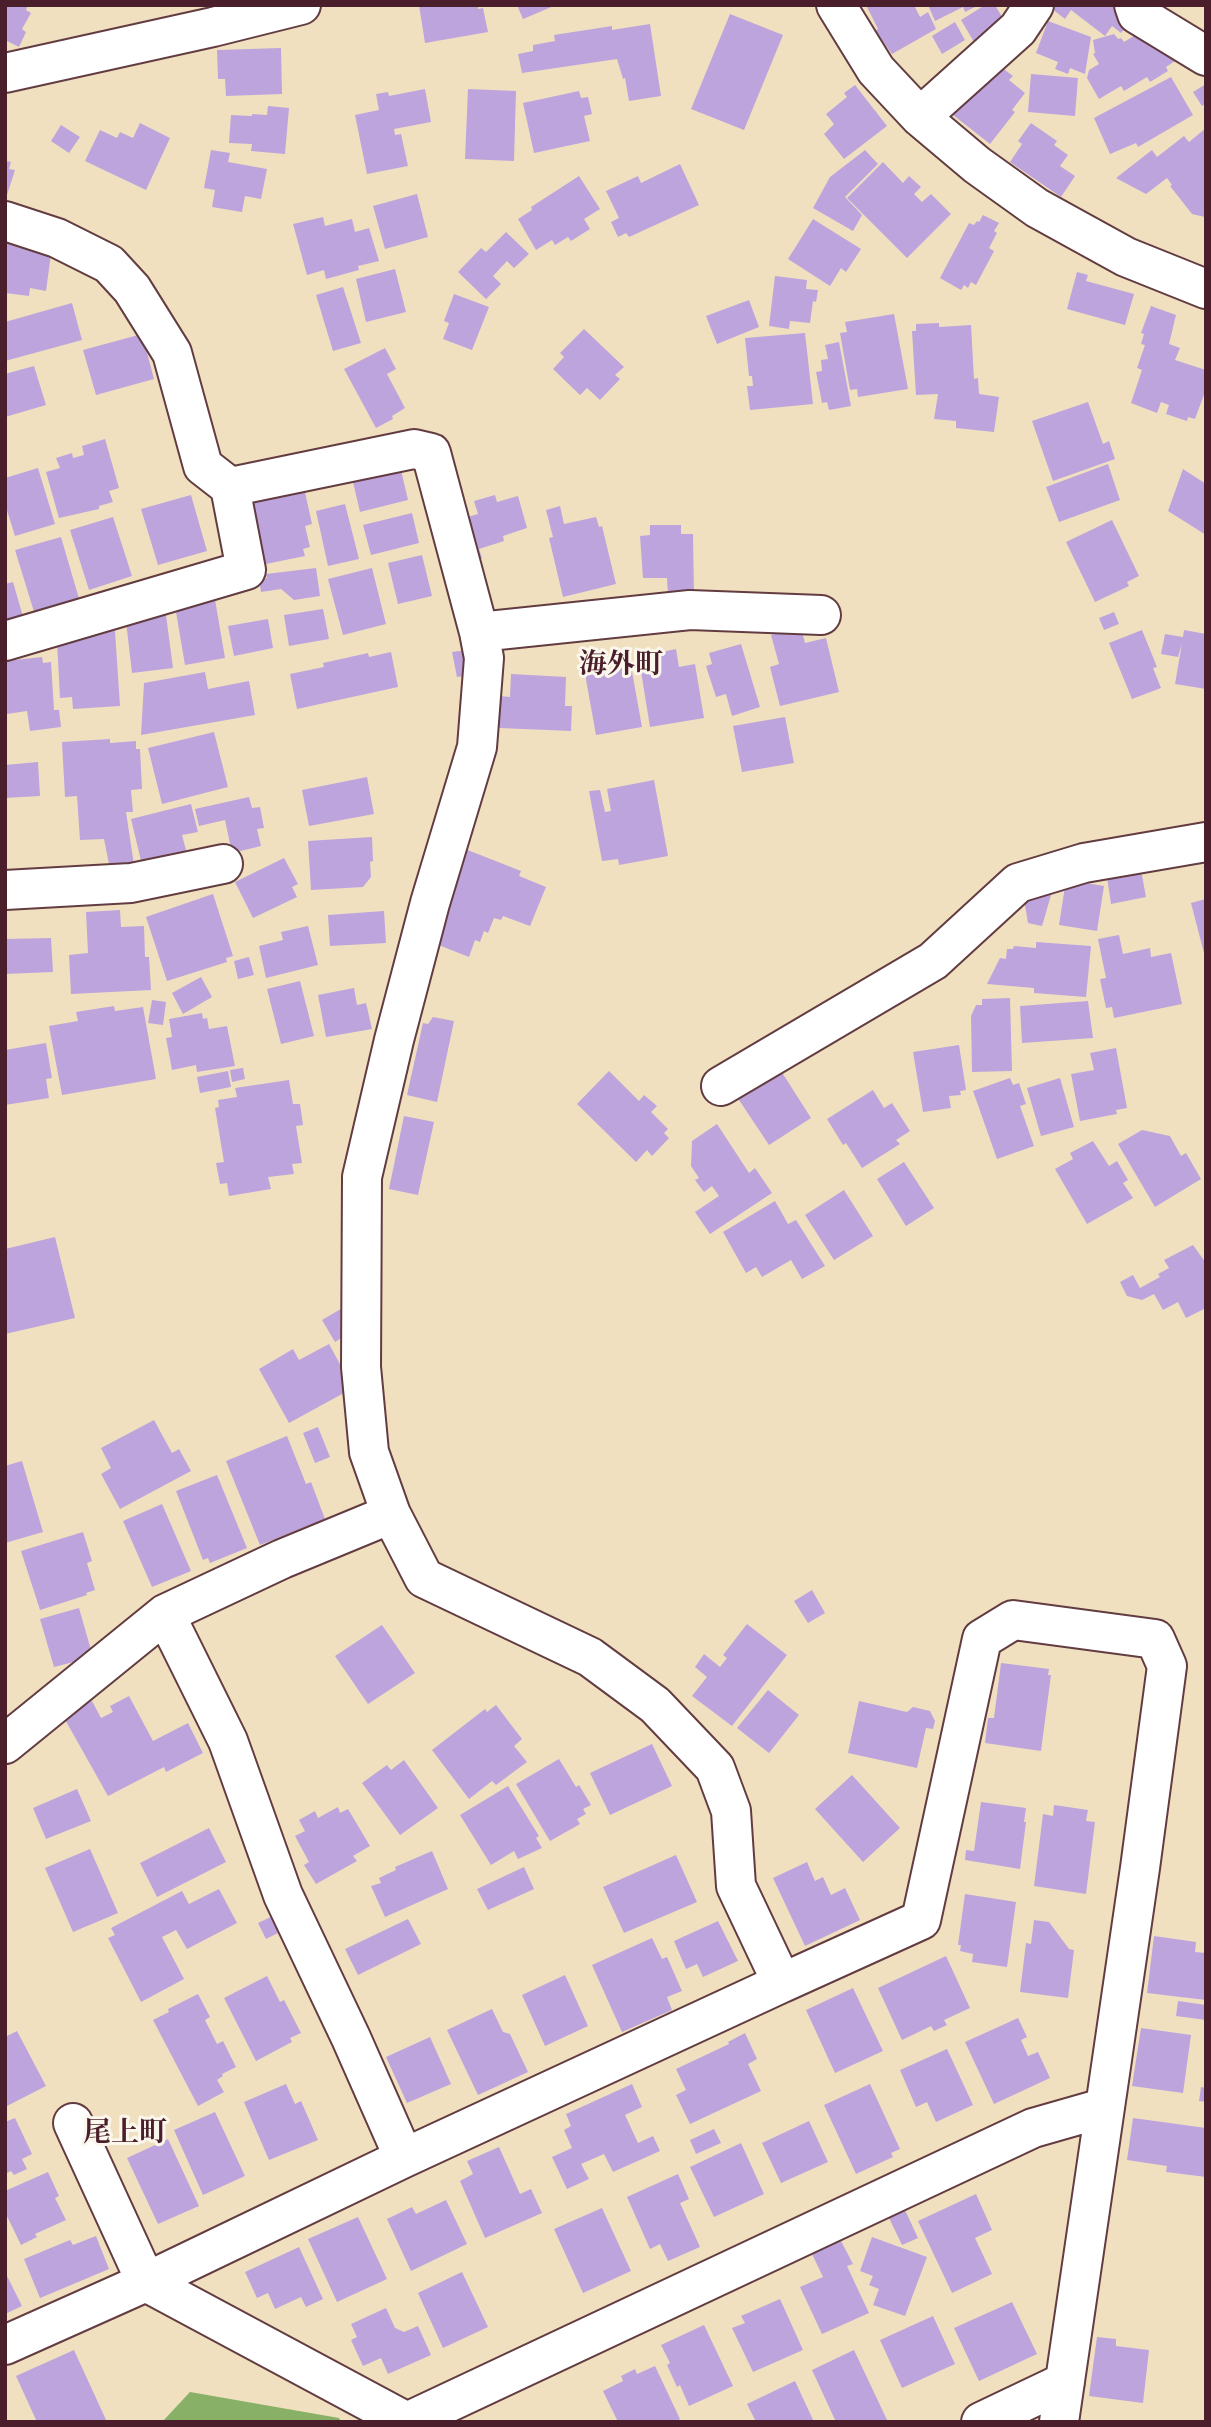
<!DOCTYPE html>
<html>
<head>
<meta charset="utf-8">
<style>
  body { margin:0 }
  #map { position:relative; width:1211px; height:2427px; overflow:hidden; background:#f0e0c0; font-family:Cardo,serif }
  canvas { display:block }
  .frame { position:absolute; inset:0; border:7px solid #4a1f2b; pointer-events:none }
</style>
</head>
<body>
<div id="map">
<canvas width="1211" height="2427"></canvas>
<div class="frame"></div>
</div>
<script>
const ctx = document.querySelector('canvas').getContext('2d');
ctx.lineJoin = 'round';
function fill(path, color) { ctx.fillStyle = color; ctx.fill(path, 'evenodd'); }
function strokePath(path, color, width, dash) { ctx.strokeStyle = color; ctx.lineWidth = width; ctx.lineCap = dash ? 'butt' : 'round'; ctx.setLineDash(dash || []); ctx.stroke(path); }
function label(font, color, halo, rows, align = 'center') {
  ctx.font = font + ' Cardo,"Noto Serif JP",serif'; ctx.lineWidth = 6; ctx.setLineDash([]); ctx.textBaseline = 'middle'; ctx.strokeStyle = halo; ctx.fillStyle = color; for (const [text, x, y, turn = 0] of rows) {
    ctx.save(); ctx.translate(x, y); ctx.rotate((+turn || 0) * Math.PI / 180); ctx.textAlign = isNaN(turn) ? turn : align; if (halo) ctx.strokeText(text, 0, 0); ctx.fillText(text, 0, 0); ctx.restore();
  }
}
fill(new Path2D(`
  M190 2392 339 2418 341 2422H162Z`), '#88b066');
fill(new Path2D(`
  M5 5H28L26 10 31 13 22 29 26 32 19 47 5 40Z
  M419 5H478V9L483 8 488 32 425 43Z
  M517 5H556L523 19Z
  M866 5H914L920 17 928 12 936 29 892 54 875 31 878 29Z
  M928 5H979L965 12 963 7 935 21Z
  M985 5H995L1008 27 977 47 961 20Z
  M1047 5H1126L1135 15 1121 33 1112 26 1105 36 1071 10 1065 19Z
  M730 14 783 35 744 130 691 109Z
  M1048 21 1091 37 1085 74 1070 68 1068 74 1055 69 1058 62 1036 53Z
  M955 22 965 40 942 54 932 36Z
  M650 24 661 96 629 101 625 78 623 79 617 59 522 73 518 54 533 51V45L555 41 554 35 612 26V30Z
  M1145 29 1162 39 1175 61 1166 67 1168 71 1150 82 1147 77 1124 91 1121 86 1099 99 1087 78 1089 70 1099 64 1093 54 1095 53 1093 40 1114 34 1118 39 1121 38 1124 42Z
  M281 48 282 94 226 96 225 79H218L217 50Z
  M997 64 1013 76 1009 80 1025 93 1012 110 1015 112 990 144 948 111Z
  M1031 74 1078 78 1075 116 1028 112Z
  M1171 77 1193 115 1138 147 1136 143 1110 154 1094 118Z
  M1206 84V103L1202 106 1193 92Z
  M855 85 887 126 844 159 824 134 834 124 826 114 847 97 844 93Z
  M425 89 431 122 394 129 395 135 401 134 408 166 367 174 355 115 379 110 376 94 388 92 389 96Z
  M468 89 516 91 514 161 465 159Z
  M579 91 581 98 588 97 592 114 584 116 590 141 534 153 523 103Z
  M268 106 289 108 285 154 251 151 252 144 229 143 231 115 252 116V114L267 115Z
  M140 123 170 138 146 190 85 161 100 130 117 138 120 132 133 138Z
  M1031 123 1057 141 1054 145 1068 155 1060 166 1075 176 1061 197 1010 162 1022 144 1018 141Z
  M61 125 80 137 69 153 51 141Z
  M1206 128 1205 217 1192 214 1170 186 1172 185 1167 178 1146 194 1116 178 1152 150 1157 157 1184 136 1189 142Z
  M211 150 230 153 228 162 267 169 261 199 245 196 242 212 212 207 215 190 204 188Z
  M865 150 878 164 845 197 862 215 853 231 813 208 830 177Z
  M5 161 11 162 9 169 15 170 6 198Z
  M883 162 903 183 909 176 921 187 914 194 922 202 931 194 951 214 907 258 847 198Z
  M680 164 699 205 629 237 626 233 618 237 611 222 619 218 606 191 638 176 641 183Z
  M579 176 600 209 584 219 590 229 571 241 568 237 555 245 552 240 536 250 518 219 532 210 531 207Z
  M417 194 428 237 385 249 373 206Z
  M983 215 999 223 994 231 997 233 989 248 994 251 976 285 971 282 968 288 964 285 961 290 940 278 969 223 974 225 977 221 979 222Z
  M323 217 325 226 352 219 355 232 369 228 379 261 358 266 359 270 326 279 324 270 307 275 293 224Z
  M813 219 861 249 846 272 841 268 830 286 788 259Z
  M506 232 529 254 514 268 507 261 493 276 501 284 486 299 458 272 481 248 486 252Z
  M5 240 17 242V246L36 248 35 251 51 254 46 291 30 288 29 296 5 293Z
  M395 269 406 312 366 322 356 279Z
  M1077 272 1088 275 1086 281 1134 294 1125 325 1067 309Z
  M775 276 807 280 806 289 818 290 816 302 813 301 810 323 790 321 789 329 769 326Z
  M343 287 361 343 333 351 316 295Z
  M454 294 489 307 472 350 443 339 449 323 444 321Z
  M749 300 759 327 717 344 706 316Z
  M72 303 82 340 5 361V322Z
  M1151 306 1176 315 1169 344 1180 348 1175 360 1206 370V389L1195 419 1188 417 1187 421 1166 414 1169 405 1161 402 1157 413 1131 403 1142 370 1137 368 1145 345 1141 344 1144 334 1141 333Z
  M894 314 908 389 858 397 857 389 850 390 840 333 847 332 845 322Z
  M939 323V327L971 325 974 379 978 378 979 394 999 397 994 432 956 428V421L934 419 938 394 916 395 912 331H916V324Z
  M584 329 624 367 615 375 620 379 600 400 587 388 580 395 553 369 564 357 560 353Z
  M805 333 813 404 750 410 747 386H753L752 376H749L745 338Z
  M142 334 154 379 96 395 83 350Z
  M839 342 851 406 829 410 827 402 822 403 816 372 822 371 821 360 828 359 825 345Z
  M385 348 396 369 387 374 405 408 392 416 393 419 376 428 344 369Z
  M34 366 46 405 5 417V374Z
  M1088 402 1103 444 1109 441 1115 459 1053 481 1032 421Z
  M105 439 119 488 109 491 113 502 99 506V509L59 518 46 472 60 468 56 458 72 453 73 458 84 455 82 446Z
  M1108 464 1120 500 1059 522 1046 487Z
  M38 468 55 524 15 536 5 504V478Z
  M1183 469 1206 484V535L1168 511Z
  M401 470 408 500 360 512 353 482Z
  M303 483 312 524 305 526 310 547 303 549 305 556 256 566 243 509 254 506 252 501Z
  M191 495 207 551 158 565 141 509Z
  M495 495 497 502 518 496 527 528 503 536 504 541 479 549 482 558 470 562 463 539 473 536 468 517 478 514 474 501Z
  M345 504 359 559 328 566 316 511Z
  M560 506 564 524 596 517 599 527 602 526 616 584 563 597 549 538 553 537 546 510Z
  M412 513 419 543 371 555 363 525Z
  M113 517 132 576 89 590 70 530Z
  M1112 520 1139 576 1127 582 1129 586 1095 602 1066 542Z
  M650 525H681V534H693L694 596H668L667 578H643L640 536 650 535Z
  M61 537 80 602 35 615 15 550Z
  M422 555 432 596 398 604 388 563Z
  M316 568 320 596 294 600 281 589 261 592 259 579 267 578 266 574Z
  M372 568 386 624 343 635 328 579Z
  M13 582 24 620 5 625V584Z
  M213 588 225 658 185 665 175 606Z
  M323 609 329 639 289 646 284 615Z
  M1114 612 1119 624 1104 630 1099 618Z
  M166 615 173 668 132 673 126 621Z
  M268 619 273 648 234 656 228 626Z
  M801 628 805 643 826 638 839 692 780 706 770 667 779 664 771 635Z
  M1142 630 1157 667 1153 668 1161 688 1132 699 1109 643Z
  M1184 630 1206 634V689L1175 684 1182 643 1178 657 1161 654 1165 634 1183 637Z
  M115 631 120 706 73 709 72 697 60 698 57 641 79 640 78 633Z
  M741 644 760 707 732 716 726 694 716 697 706 666 712 664 709 653Z
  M676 649 679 667 695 664 704 718 650 727 640 665 658 662 657 653Z
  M468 650 472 675 457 677 452 652Z
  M391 652 398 687 297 709 290 674 324 667 323 663 368 653 369 657Z
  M42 657 43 663 51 662 54 710H59L61 727 30 731 27 711 7 714 5 661Z
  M631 666 642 727 596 735 585 674Z
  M205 672 208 689 249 681 255 715 141 735 144 683Z
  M511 674 566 677 565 706H572L571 731 499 728 500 696 510 697Z
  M785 717 794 763 742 772 733 726Z
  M214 732 228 787 162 804 148 748Z
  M110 739V743L136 741V749H140L142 789 131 790 133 812H126L134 865 110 869 104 839 80 840 77 796 65 797 62 742Z
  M38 762 40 796 5 798V765Z
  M367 777 374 814 309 826 302 790Z
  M654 780 668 856 619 865 618 859 602 861 589 791 600 790 605 812 611 811 607 789Z
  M249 797 252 808 260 807 264 828 257 829 261 846 232 853 225 820 199 826 195 809Z
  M191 804 198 832 182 835 187 854 142 865 131 819Z
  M372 837 373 861 370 862 371 877 363 887 311 890 308 841Z
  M465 849 521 871 519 876 546 887 530 926 503 916 501 920 494 918 488 933 484 931 480 942 475 940 469 957 436 944Z
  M284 858 298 884 292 887 297 897 253 918 235 882Z
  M1141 870 1146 897 1111 904 1107 877Z
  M1066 880 1104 886 1097 931 1059 925Z
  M1054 885 1042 926 1028 923 1023 893Z
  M213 894 233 956 226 958 227 962 167 981 146 917Z
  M1206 899V956L1205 957 1191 903Z
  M120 910 121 927 144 926 145 957H149L151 990 71 994 69 955 88 953 86 912Z
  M384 911 386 943 330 946 328 915Z
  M308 926 318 965 266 978 259 946 283 940 281 932Z
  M1119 935 1123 954 1150 948 1151 957 1171 953 1182 1004 1114 1018 1112 1007 1106 1008 1100 979 1106 978 1098 939Z
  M51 938 53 972 5 974V939Z
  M1036 942 1091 946 1086 997 1034 993V988L987 984 1000 958 1006 959 1007 949H1013L1014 946 1036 948Z
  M249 957 254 975 238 979 234 961Z
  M201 977 212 997 183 1014 172 993Z
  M300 981 314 1036 281 1044 267 989Z
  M354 988 357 1005 366 1003 372 1029 326 1037 318 995Z
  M1010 998 1012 1071 972 1072 971 1016 976 1005H982V999Z
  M152 1000 166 1002 163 1025 148 1023Z
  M1088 1001 1093 1038 1022 1043 1020 1006Z
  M114 1006 115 1011 143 1007 156 1079 62 1095 49 1026 78 1021 76 1012Z
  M202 1013 203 1019 207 1018 209 1029 227 1026 235 1066 197 1072 196 1065 172 1070 166 1038 172 1037 169 1019Z
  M433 1017 454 1021 437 1102 407 1095 423 1023 428 1024Z
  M46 1043 52 1078 46 1079 49 1098 5 1105V1050Z
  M959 1045 966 1090 960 1091 961 1095 949 1096 951 1108 923 1112 913 1052Z
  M1116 1048 1127 1108 1116 1110 1117 1114 1080 1121 1071 1074 1094 1070 1090 1053Z
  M776 1063 811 1118 769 1145 733 1091Z
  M243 1068 245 1079 232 1082 230 1070Z
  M228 1071 231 1087 200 1093 197 1077Z
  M609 1071 639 1101 644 1095 657 1106 651 1112 668 1129 664 1133 669 1138 652 1156 647 1150 636 1162 577 1104Z
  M1010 1078 1013 1085 1019 1083 1026 1104 1020 1106 1034 1146 997 1159 973 1091Z
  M1060 1078 1074 1127 1041 1136 1027 1088Z
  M289 1080 293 1104H300L303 1125 296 1126 302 1163 292 1164 294 1174 268 1177 271 1189 229 1196 227 1183 220 1184 216 1163 224 1162 215 1108 219 1107 218 1100 237 1097 235 1088Z
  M873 1090 884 1108 892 1103 910 1131 896 1140 900 1144 862 1168 846 1143 843 1145 827 1119Z
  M404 1116 434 1122 418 1195 389 1189Z
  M717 1124 749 1173 755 1168 772 1193 710 1234 695 1212 719 1196 712 1186 704 1192 695 1180 699 1178 691 1166 692 1141Z
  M1142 1130 1170 1136 1181 1156 1186 1153 1201 1179 1155 1207 1118 1144Z
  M1093 1141 1109 1166 1117 1161 1128 1180 1123 1183 1133 1198 1087 1224 1055 1169 1073 1159 1070 1153Z
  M904 1162 934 1208 906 1226 877 1179Z
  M844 1190 873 1236 834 1260 805 1215Z
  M775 1201 788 1224 796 1220 825 1266 802 1279 791 1260 762 1277 756 1267 746 1273 723 1232Z
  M55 1237 75 1318 5 1334V1249Z
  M1193 1245 1206 1263V1308L1186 1318 1178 1302 1163 1310 1154 1294 1142 1300 1127 1296 1120 1282 1133 1275 1140 1288 1160 1277 1158 1274 1169 1268 1164 1260Z
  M351 1303 352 1331 335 1342 322 1320Z
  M329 1344 353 1388 289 1423 259 1369 293 1349 299 1360Z
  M154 1420 172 1453 179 1449 191 1471 120 1509 101 1474 111 1468 101 1448Z
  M318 1427 330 1457 315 1463 303 1433Z
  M287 1436 306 1484 311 1482 325 1519 260 1545 226 1461Z
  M22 1461 43 1532 5 1543V1466Z
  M217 1475 247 1548 210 1563 208 1558 203 1560 176 1491Z
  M162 1504 191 1571 152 1587 123 1521Z
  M83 1532 92 1561 87 1563 95 1590 86 1593 87 1595 40 1610 21 1551Z
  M812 1590 825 1613 808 1623 794 1601Z
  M79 1608 93 1657 54 1667 40 1619Z
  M747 1624 787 1655 732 1726 692 1696 707 1677 695 1667 704 1654 720 1667 727 1658 723 1655Z
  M382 1625 415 1673 368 1704 335 1656Z
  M1001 1663 1049 1669 1048 1675H1051L1041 1751 985 1743 988 1718H994Z
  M768 1690 799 1715 769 1753 737 1728Z
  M129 1696 153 1741 188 1723 203 1753 166 1772 164 1767 108 1796 63 1716 92 1701 101 1718 113 1712 110 1706Z
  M859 1701 907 1712 913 1707 930 1711 935 1721 933 1729 926 1728 917 1768 848 1753Z
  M496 1705 522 1739 514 1746 527 1762 496 1785 492 1781 469 1799 432 1750 485 1709 487 1712Z
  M652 1744 672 1786 610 1815 590 1773Z
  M559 1759 576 1787 579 1785 591 1805 583 1809 586 1814 577 1819 580 1824 550 1841 516 1784Z
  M404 1760 438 1808 400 1835 362 1783 387 1765 391 1770Z
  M852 1775 900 1828 863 1862 815 1809Z
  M508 1786 539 1836 536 1838 542 1848 518 1859 514 1851 491 1865 460 1815Z
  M77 1789 91 1821 46 1839 33 1808Z
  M981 1802 1026 1808 1024 1822H1026L1020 1869 965 1860 966 1850 974 1851Z
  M1054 1805 1088 1810 1086 1821 1095 1822 1086 1894 1034 1886 1043 1814 1053 1816Z
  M338 1807 340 1813 348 1809 370 1846 353 1856 357 1861 316 1884 304 1865 309 1862 295 1836 305 1831 299 1820 315 1811 318 1818Z
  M209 1828 226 1862 157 1897 140 1863Z
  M90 1849 118 1913 73 1932 45 1868Z
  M432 1851 448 1889 385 1917 371 1886 381 1883 379 1878 396 1870 395 1867Z
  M676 1855 697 1902 624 1933 603 1887Z
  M807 1862 815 1881 823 1877 831 1895 845 1888 860 1920 805 1946 773 1878Z
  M524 1867 534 1889 488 1910 477 1889Z
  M219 1889 237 1923 187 1949 176 1930 162 1937 184 1979 141 2002 108 1938 115 1935 111 1928 182 1891 189 1904Z
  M965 1894 1016 1902 1007 1967 972 1962 973 1954 960 1951 961 1945H958Z
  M273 1916 280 1932 266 1939 258 1923Z
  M408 1919 421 1944 358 1975 345 1949Z
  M1034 1920 1049 1922 1069 1949 1074 1950 1068 1998 1020 1992 1026 1943 1031 1944Z
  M718 1921 738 1961 703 1977 697 1964 686 1969 674 1941Z
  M1154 1936 1196 1942 1195 1952 1206 1953V2000L1147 1993Z
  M652 1938 662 1959 667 1957 682 1991 667 1997 672 2010 622 2032 592 1965Z
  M946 1956 970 2008 944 2020 947 2025 934 2031 931 2026 902 2040 878 1988Z
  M565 1975 588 2026 545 2046 522 1995Z
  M267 1976 280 2002 284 2000 301 2033 290 2038 292 2042 256 2061 224 1998Z
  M853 1988 883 2051 835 2073 806 2010Z
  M198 1994 210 2017 205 2020 217 2044 223 2041 236 2067 222 2074 223 2076 217 2080 224 2092 198 2106 153 2020 169 2012 168 2009Z
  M1178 2001 1206 2005V2020L1176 2016Z
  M492 2009 503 2032 510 2034 528 2072 478 2095 447 2030Z
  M1018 2018 1027 2037 1021 2040 1028 2056 1038 2052 1050 2078 994 2104 965 2042Z
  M1141 2028 1191 2035 1183 2093 1132 2086Z
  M17 2031 46 2086 5 2107V2037Z
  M745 2033 757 2059 748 2064 761 2091 690 2124 676 2095 686 2090 676 2069 729 2044 728 2042Z
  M430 2037 451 2084 407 2103 386 2057Z
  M947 2049 973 2105 936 2122 927 2102 916 2107 900 2070Z
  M286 2084 295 2104 301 2101 318 2140 269 2160 244 2102Z
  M632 2084 642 2107 625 2115 638 2143 653 2136 660 2151 613 2172 604 2154 581 2164 589 2179 567 2189 552 2157 572 2148 564 2130 571 2126 566 2114Z
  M870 2084 900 2149 891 2153 893 2157 856 2174 824 2105Z
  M1201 2087 1206 2088V2102L1199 2101Z
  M215 2112 245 2176 203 2195 174 2130Z
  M15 2118 32 2154 22 2159 27 2169 14 2175 11 2171 5 2174V2122Z
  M1133 2118 1206 2128V2177L1166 2172 1167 2166 1127 2160Z
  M809 2121 828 2162 781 2183 762 2143Z
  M714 2129 721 2143 696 2154 690 2140Z
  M168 2139 199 2206 158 2224 127 2158Z
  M741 2143 764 2194 714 2217 690 2167Z
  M499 2147 520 2194 531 2189 542 2213 485 2238 460 2181 473 2174 467 2161Z
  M48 2172 59 2196 55 2198 66 2220 35 2234 37 2237 21 2245 5 2212V2191Z
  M678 2174 689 2199 680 2203 700 2247 668 2261 660 2244 650 2249 627 2197Z
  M976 2194 992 2230 975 2238 992 2274 952 2293 918 2221Z
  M446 2200 467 2244 411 2271 387 2219 412 2207 416 2214Z
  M602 2208 631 2271 583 2293 554 2229Z
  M905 2210 918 2238 902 2245 889 2218Z
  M358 2217 387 2279 337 2302 308 2239Z
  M96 2236 109 2269 40 2298 24 2259 70 2240 73 2245Z
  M872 2237 927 2257 905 2316 873 2305 879 2289 869 2285 873 2276 860 2271Z
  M841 2241 853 2264 847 2266 869 2313 822 2334 800 2287 823 2277 812 2254Z
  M299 2247 323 2299 306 2307 301 2297 275 2309 268 2293 257 2298 245 2272Z
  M5 2272 22 2306 5 2314Z
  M462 2272 488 2327 443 2348 418 2293Z
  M780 2299 803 2350 753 2372 732 2328 745 2323 741 2316Z
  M1012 2302 1037 2354 979 2381 954 2328Z
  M386 2308 395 2328 404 2332 418 2326 431 2355 388 2374 381 2358 363 2366 351 2340 357 2337 351 2324Z
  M933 2316 955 2364 902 2388 880 2340Z
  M704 2325 733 2386 689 2406 680 2385 677 2387 667 2365 670 2363 661 2345Z
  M1097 2337 1116 2339V2346L1149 2350 1143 2403 1089 2396Z
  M74 2350 107 2422H37L16 2376Z
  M854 2350 888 2422H836L812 2370Z
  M655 2366 680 2419 675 2422H618L603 2391 623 2381 621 2376 635 2369 637 2374Z
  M795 2381 814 2422H756L747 2404Z`), '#bda4dd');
const minor = new Path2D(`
  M836 5 876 70 920 117 977 165 1037 208 1126 257 1206 289
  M1134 5 1137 14 1206 56
  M5 73 213 27 301 5
  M920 117 1018 29 1034 5
  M5 221 57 238 109 264 132 289 172 353 203 466 230 487 414 449 431 453 479 632 484 658 477 747 430 903 394 1040 362 1177 361 1367 369 1452 391 1514 424 1578 590 1657 655 1705 715 1768 731 1811 736 1886 782 1983 404 2158 146 2282 5 2345
  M479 632 690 610 821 615
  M5 641 246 570 230 487
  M5 890 131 883 223 864
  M721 1086 933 961 1018 883 1084 863 1206 842
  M165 1614 228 1741 283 1895 351 2038 404 2158
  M5 1744 165 1614 282 1559 391 1514
  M782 1983 921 1920 982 1639 1013 1620 1155 1639 1167 1666 1140 1868 1059 2422
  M73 2123 146 2282 407 2422
  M407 2422 1033 2128 1103 2108
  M981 2422 1065 2382`);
strokePath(minor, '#633c41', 42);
strokePath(minor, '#fff', 38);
label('bold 28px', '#4a1f2b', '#fbf7ec', [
  ["海外町",621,667],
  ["尾上町",125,2135]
]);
</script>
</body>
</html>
